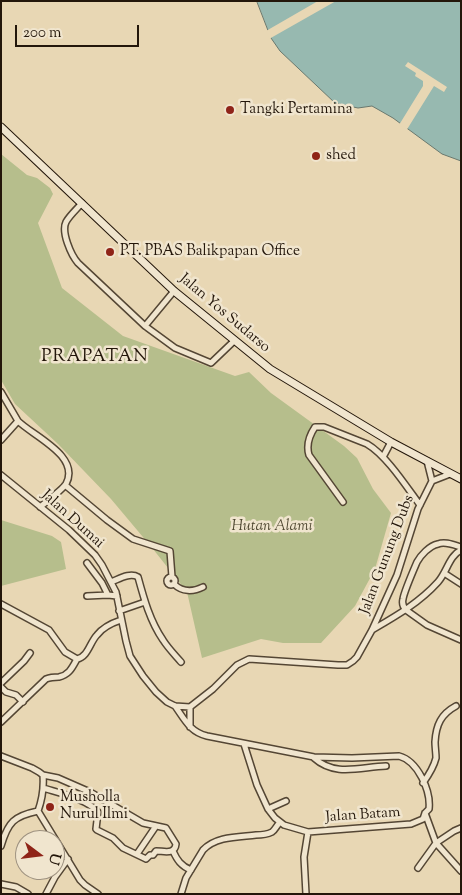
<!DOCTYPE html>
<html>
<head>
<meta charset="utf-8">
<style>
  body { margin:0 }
  #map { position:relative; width:462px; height:895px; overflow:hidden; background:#e8d7b4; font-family:"Sorts Mill Goudy",serif }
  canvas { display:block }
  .frame { position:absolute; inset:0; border:2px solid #23160a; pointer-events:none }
  .north { position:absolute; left:15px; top:830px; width:50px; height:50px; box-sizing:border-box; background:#f0e5ce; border:1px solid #9e9280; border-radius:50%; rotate:105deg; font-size:14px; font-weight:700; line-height:20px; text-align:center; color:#23160a }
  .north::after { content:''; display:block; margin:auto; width:18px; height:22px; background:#8f2418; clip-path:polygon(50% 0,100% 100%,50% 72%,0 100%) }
  .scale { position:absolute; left:15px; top:25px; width:124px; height:22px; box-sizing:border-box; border:2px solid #23160a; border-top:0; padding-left:6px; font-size:15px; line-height:18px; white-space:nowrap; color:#23160a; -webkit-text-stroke:4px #f0e5ce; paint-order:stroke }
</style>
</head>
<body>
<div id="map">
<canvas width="462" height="895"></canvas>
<div class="frame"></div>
<div class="north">U</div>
<div class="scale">200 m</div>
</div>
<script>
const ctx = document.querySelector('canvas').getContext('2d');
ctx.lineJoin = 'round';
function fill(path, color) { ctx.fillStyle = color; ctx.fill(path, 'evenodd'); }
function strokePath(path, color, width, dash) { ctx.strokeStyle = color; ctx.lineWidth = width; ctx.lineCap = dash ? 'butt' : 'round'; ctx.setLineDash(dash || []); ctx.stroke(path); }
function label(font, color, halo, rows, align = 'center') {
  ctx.font = font + ' "Sorts Mill Goudy",serif'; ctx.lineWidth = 5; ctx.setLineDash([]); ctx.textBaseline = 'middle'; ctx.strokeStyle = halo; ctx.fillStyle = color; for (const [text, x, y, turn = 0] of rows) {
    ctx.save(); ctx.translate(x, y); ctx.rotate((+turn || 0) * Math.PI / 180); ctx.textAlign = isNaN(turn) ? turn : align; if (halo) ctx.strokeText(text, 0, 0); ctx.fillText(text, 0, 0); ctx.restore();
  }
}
fill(new Path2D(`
  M1 154 27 175 37 178 50 188 53 194 38 223 62 288 123 336 235 376 249 372 271 393 344 446 357 458 373 489 391 513 375 569 355 606 321 643H283L261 639 202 658 187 592 153 549 111 499 58 444 15 404 1 380Z
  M1 520 52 536 61 542 66 569 1 586Z`), '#b6be8c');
const water = new Path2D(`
  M257 1H461V161L442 154 393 118 372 106 358 108 335 103 280 51 271 38Z`);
fill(water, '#97b9b0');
strokePath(water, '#69786e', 1);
fill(new Path2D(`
  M318 1H336L269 39 266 31Z
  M408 62 447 87 444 92 434 86 406 131 399 125 423 86V81L415 76 416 73 405 66Z`), '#e8d7b4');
const street = new Path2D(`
  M82 203C77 209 70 215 66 222 61 232 71 255 78 263L145 326 174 291
  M145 326 175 348 211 363 234 341
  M1 392 18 421 1 440
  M18 421C33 436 81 456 66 484 62 490 46 502 40 507
  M383 457 391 442
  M427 461 432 481
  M1 475 69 530 95 555 102 565 116 592 126 641 130 656 143 676 156 692 167 702 175 706 190 707
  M432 481 450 474
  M65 485 107 520 133 539 170 551 172 577
  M343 502 309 455C306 445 309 436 315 427H324L367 444C386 455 406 486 420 505
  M87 563 102 583 108 595 117 596
  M444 573 461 584
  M167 581a4 4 0 1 1 8 0a4 4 0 1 1-8 0Z
  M111 582C119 579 130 572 138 577 144 599 150 621 163 640 168 648 175 655 181 662
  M174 584C182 592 193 592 203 587
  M87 596 108 595
  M1 604 49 630 65 652 77 659
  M406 610C403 607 402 603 403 599 404 592 414 569 417 562 421 555 429 546 438 544 445 541 454 545 461 547
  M406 610 427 625 461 640
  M119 611 145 602
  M372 630C396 616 419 603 438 582 447 572 449 556 461 550
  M77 659C88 657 90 642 97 635 103 627 112 623 121 620
  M1 683 24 661 30 653
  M1 687 6 692 16 695 23 702
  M175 706C185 720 190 732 207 736L314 757 352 758 399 756C418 761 431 791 429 809L425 813 423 819 411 824 308 832 284 825 275 818 268 809 257 785 244 744
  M190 707 213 689 237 665 249 659 338 665H347L353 661 357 657 372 630 397 575 418 509 432 481
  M1 722 46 679C51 677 54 677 59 677 69 675 72 668 77 659
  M190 727V707
  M1 756 32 768 39 772 43 775 58 778 90 792 143 823 166 828 176 844C175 855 164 851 156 851L153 855H150L146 859 144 858 123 848 113 838 97 830 96 829 98 812C87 799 59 793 43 788
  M314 758C335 777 360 767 386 766
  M423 783C428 776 434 766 436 758 436 753 435 747 435 742 436 725 441 714 456 706
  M268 809 286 801
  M38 811 80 880 85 885 98 894
  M425 813 436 843 461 871
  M1 846C8 822 14 816 38 811 42 800 44 788 43 775
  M173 851C177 860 181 866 191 870
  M137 854 156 826
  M418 868 436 843 454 831 461 828
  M1 884 16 887 28 894
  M46 894 55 877 68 859
  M181 894 186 878 203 850C216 836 239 837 256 835 261 835 268 834 272 832 275 830 277 825 280 822
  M306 894 304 857 308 832`);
const secondary = new Path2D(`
  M1 127 174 291 270 369 391 442 461 479`);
strokePath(street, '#544634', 8);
strokePath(secondary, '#23160a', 9);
strokePath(street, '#f0e5ce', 5);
strokePath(secondary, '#f0e5ce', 7);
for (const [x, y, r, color] of [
  [230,110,5,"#8f2418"],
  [316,156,5,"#8f2418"],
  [110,252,5,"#8f2418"],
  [50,807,5,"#8f2418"]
]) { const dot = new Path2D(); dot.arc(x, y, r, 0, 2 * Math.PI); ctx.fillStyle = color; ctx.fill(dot); strokePath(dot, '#f0e5ce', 2); }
label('15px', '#23160a', '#f0e5ce', [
  ["Tangki Pertamina",240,110],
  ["shed",326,156],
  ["PT. PBAS Balikpapan Office",120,252],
  ["Musholla",60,798],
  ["Nurul Ilmi",60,815]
], 'left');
label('15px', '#23160a', '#f0e5ce', [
  ["Jalan Yos Sudarso",224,314,40],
  ["Jalan Dumai",72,520,42],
  ["Jalan Gunung Dubs",388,555,-69],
  ["Jalan Batam",363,816,-4]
]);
label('italic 15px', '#4f4831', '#f0e5ce', [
  ["Hutan Alami",272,527]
]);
ctx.letterSpacing = '1px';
label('18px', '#23160a', '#f0e5ce', [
  ["PRAPATAN",95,358]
]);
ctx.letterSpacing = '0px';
</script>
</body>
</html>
